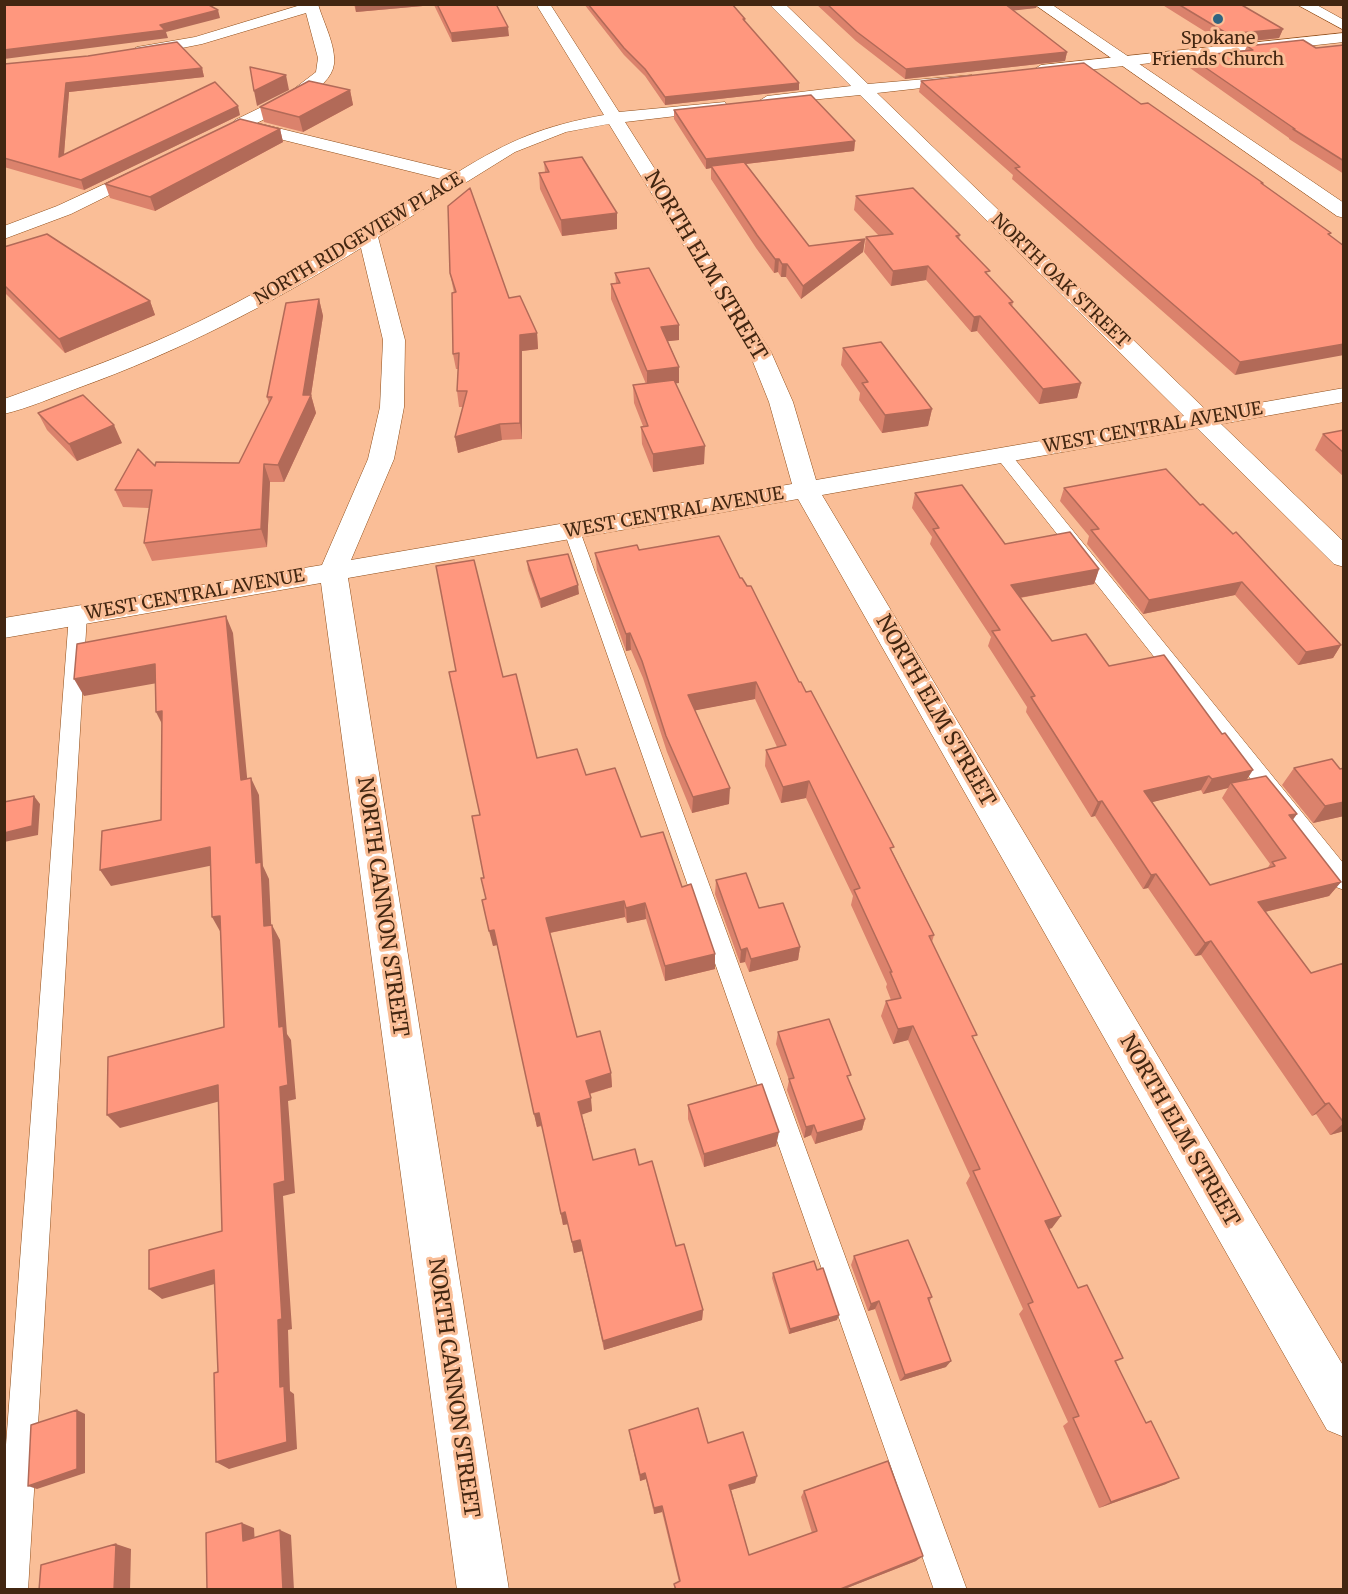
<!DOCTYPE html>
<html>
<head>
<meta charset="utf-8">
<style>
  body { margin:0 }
  #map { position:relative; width:1348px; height:1594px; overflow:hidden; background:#fabe97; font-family:Merriweather,serif }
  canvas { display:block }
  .frame { position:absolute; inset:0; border:6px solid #422611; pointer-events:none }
</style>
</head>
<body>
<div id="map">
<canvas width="1348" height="1594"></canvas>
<div class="frame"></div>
</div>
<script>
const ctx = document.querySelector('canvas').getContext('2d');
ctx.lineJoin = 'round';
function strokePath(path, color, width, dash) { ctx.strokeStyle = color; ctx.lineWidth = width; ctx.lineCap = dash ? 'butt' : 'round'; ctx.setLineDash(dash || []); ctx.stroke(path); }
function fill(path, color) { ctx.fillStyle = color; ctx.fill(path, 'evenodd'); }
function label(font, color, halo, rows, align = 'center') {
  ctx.font = font + ' Merriweather,serif'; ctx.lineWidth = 6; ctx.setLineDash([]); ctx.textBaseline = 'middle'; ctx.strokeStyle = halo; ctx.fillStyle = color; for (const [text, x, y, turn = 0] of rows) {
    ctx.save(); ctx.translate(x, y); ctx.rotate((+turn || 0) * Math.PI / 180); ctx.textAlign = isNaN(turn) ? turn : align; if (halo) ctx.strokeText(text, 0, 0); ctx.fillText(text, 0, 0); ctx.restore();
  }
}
const service = new Path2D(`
  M1003 450 1009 452 1344 864V890L1336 887 997 458 995 455Z
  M572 526 580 531 967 1590H934L564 531Z
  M78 609 84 611 87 615 28 1590H4V1471L69 615 72 611Z`);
const minor = new Path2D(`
  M304 4H318C323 22 336 45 334 64 331 91 278 112 257 123L458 172C510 140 543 126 604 115L536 4H550L619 112 725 102 727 106 719 111 625 122 771 352 793 402 816 480 1184 416 860 95 761 105 759 101 767 96 851 86 769 4H785L868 84 972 75 974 78 966 83 877 93 1208 412 1344 388V402L1221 424 1344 542V567L1334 564 1197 428 822 495 1344 1367V1437L1327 1430 798 499 348 578 509 1590H457L321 583 4 638V618L322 565 368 459 380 407 383 340 361 248C271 304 178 352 78 388 54 397 29 408 4 414V399C70 375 137 352 200 321 285 280 364 229 445 180L235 128 232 124 235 120 286 95 316 72 318 58 306 13 202 44 137 57 129 52 137 47 195 37ZM609 124 749 352 769 402 792 484 351 560 394 459 404 407 405 340 378 237 515 152 566 132Z
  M1344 33V42L1041 75 1033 70 1041 65Z
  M148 164 154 165 157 169 154 173 71 214 4 239V226L57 206Z`);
const primary = new Path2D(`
  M1034 4H1051L1344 203V218L1337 216Z
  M1296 4H1315L1344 20V30Z`);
strokePath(service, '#8e4d19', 1);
strokePath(minor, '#8e4d19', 1);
strokePath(primary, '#8e4d19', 1);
fill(service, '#fff');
fill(minor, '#fff');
fill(primary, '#fff');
fill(new Path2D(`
  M354 4H496L509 36 452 42 434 5 356 12Z
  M584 4H732L745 19V21L799 90 665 105 645 76 624 55Z
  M816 4H1037L1036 8 1013 10 1067 52 1065 61 905 79 856 41Z
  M1161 4H1240L1283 29 1279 38 1225 44Z
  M1344 45V174L1289 139V138L1190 68 1195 56 1245 50 1247 46 1316 48Z
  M4 64 202 68 204 77 69 92 64 154 240 115 84 190 4 167Z
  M921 81 1263 183V185L1331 233 1235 375 1012 179 1013 175 919 92Z
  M350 90 353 105 303 132 264 122 260 107Z
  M674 110 855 141 854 151 746 164 809 246 865 239 863 252 801 299 786 277H781L778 272 774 273 756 248 711 179V168L706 169 674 119Z
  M280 129 283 142 155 211 110 198 105 184Z
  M544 162 617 229 562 236 540 189 539 173 545 172Z
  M856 196 960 235 959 239 989 276 1013 302 1012 307 1081 383 1077 398 1039 404 977 331 971 332 926 280 891 286 864 252 866 237 879 236 854 210Z
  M4 247 150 301 155 315 65 353 4 292Z
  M450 273 509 298 537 333 538 349 522 351V439L502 440 458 453 455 437 463 407H459L457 391 458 369H456L453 354 454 293Z
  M615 273 679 325V340L668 341 679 367V383H675L704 464 653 472 642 444 641 427 643 426 634 403 633 385 646 384 611 299V284L616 283Z
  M319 299 323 316 311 395 316 413 284 482H270L267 547 152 561 144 543 149 508 123 507 115 490 155 466 239 463 269 404 267 397Z
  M843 348 932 409 928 426 882 433 859 400 860 393 841 365Z
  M38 413 122 443 77 461 47 430Z
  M1344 430V477L1315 450 1323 434Z
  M1064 488 1200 505 1341 645 1333 658 1298 665 1235 595 1143 614 1087 544 1089 536 1060 501Z
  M915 493 1005 544 1099 569 1094 584 1020 598 1052 641 1109 666 1247 780 1297 814 1292 820 1341 882 1329 896 1265 912 1311 973 1344 963V1131L1330 1135 1316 1114 1312 1116 1201 955 1195 956 1148 888 1143 889 1095 816 1091 817 1026 712 1027 707 988 646 991 637 930 544 932 537 912 508ZM1228 788 1222 798 1270 864 1267 869 1210 885 1152 802 1201 790 1203 794Z
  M639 550 740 578 799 682 893 853 934 935 932 942 1052 1228 1049 1229 1078 1288 1117 1363 1166 1484 1099 1508 1063 1426 1068 1422 1019 1314 1023 1309 966 1183 970 1176 908 1040 893 1044 881 1016 886 1001 891 1000 886 987 887 984 851 905 853 896 806 798 781 803 765 766 766 750 777 747 755 699 695 710 729 804 692 813 667 752 643 678 631 650 626 651 597 570 595 553Z
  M527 561 579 594 541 608 528 570Z
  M503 677 537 758 586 775 641 837 682 887 715 954V969L665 981 646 919 627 923 625 917 550 933 577 1037 611 1073 612 1087 590 1094 592 1111 582 1114 593 1160 639 1165 676 1246 703 1310 702 1320 604 1350 582 1251 574 1253 568 1224 563 1225 542 1126 537 1127 497 945 493 946 484 878 480 815Z
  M1294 768 1344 816 1313 823 1282 785Z
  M716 880 759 908 800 947 798 960 749 972 745 962 740 963 715 894Z
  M778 1032 849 1081 865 1119 862 1130 815 1144 811 1135 804 1138 787 1090 789 1080 776 1044Z
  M688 1105 776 1146 704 1167 688 1119Z
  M854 1256 932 1297 929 1302 946 1367 900 1381 875 1309 868 1311 851 1265Z
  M817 1270 837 1320 789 1334 772 1278 773 1273Z
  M629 1430 708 1443 755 1483 731 1490 749 1555 812 1533 801 1497 804 1491 916 1561 842 1590H675L674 1584 679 1582 662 1512 654 1514 646 1479 640 1481Z`), '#db826c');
fill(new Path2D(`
  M355 4H434V5L356 12Z
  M1002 4H1037L1036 8 1001 12Z
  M1058 4H1073L1058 6Z
  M218 10 220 18 166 32 168 38 4 59V50Z
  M508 27 509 36 452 42 451 33Z
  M1283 29 1279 38 1225 44 1228 34Z
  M1067 52 1065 61 905 79 906 69Z
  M202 68 204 77 69 92 63 166 59 157 66 83Z
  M286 75 289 90 257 106 254 91Z
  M799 83V90L665 105V97Z
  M350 90 353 105 303 132 299 117Z
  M238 106 240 115 84 190 81 180Z
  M280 129 283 142 155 211 150 197Z
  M855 141 854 151 712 168 711 166V168L706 169V159Z
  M617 213V229L562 236 561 220Z
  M865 239 863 252 801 299 803 286Z
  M775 259H779L778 272 774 273Z
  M782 264H787L786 277H781Z
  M928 266 926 280 891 286 893 271Z
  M319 299 323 316 311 395 316 413 284 482 278 465 303 395Z
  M150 301 155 315 65 353 59 339Z
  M980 316 977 331 971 332 974 317Z
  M679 325V340L661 342V327Z
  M537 333 538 349 522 351V439L520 423V335Z
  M1344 344V355L1235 375 1240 362Z
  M679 367V383L647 387V371Z
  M1081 383 1077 398 1039 404 1043 389Z
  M932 409 928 426 882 433 885 415Z
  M500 424 502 440 458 453 455 437Z
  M114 425 122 443 77 461 69 444Z
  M705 446 704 464 653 472V454Z
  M264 464 270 482 267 547 261 529Z
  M1099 569 1094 584 1007 600 1011 585Z
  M1242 582 1235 595 1143 614 1149 600Z
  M578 585 579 594 541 608 540 599Z
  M226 616 233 633 249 797 241 780Z
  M630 633 631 650 626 651V634Z
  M1341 645 1333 658 1298 665 1306 652Z
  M155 664 163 682 84 696 74 679Z
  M756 682 755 699 687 712 688 695Z
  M162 711 165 730 156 712Z
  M1253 770 1244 784 1231 783 1228 788 1203 794 1212 779Z
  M1209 776 1201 790 1137 806 1144 791Z
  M251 778 259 795 263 866 269 879 272 942 264 926 256 863Z
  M809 781 806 798 781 803 783 787Z
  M730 788 729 804 692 813 693 797Z
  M34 796 40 804 38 835 4 842V833Z
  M1102 801 1095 816 1091 817 1098 802Z
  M1344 802V816L1313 823 1325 806Z
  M1297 814 1287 828 1289 815Z
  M210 847 219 864 111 886 100 870Z
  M1156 874 1148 888 1143 889 1151 875Z
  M1341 882 1329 896 1248 916 1258 902Z
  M624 901 625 917 549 933 546 918Z
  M645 903 646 919 627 923 626 908Z
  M220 916 221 933 212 917Z
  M272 925 280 940 287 1034 291 1040 296 1099 288 1101 295 1193 283 1196 292 1329 288 1330 290 1391 294 1394 297 1449 229 1469 216 1462 280 1387 274 1184 280 1087 279 1027Z
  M494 930 497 945 493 946 489 931Z
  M1211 941 1201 955 1195 956 1205 943Z
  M800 947 798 960 749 972 751 959Z
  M747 948 745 962 740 963 741 950Z
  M715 954V969L665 981V966Z
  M913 1026 908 1040 893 1044 898 1029Z
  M611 1073 612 1087 588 1094 586 1081Z
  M218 1085 228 1099 120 1128 107 1115Z
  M591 1098 592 1111 581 1115 578 1102Z
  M1329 1103 1316 1114 1312 1116 1325 1104Z
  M539 1113 542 1125 537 1127 534 1114Z
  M865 1119 862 1130 815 1144 817 1133Z
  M1344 1123V1131L1330 1135Z
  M814 1125 811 1135 804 1138 806 1127Z
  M779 1132 776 1146 704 1167V1154Z
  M565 1212 568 1224 563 1225 561 1214Z
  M1061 1216 1052 1228 1036 1232 1045 1221Z
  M580 1240 582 1251 574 1253 572 1242Z
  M214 1270 225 1281 162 1299 149 1289Z
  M879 1301 875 1309 868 1311 871 1304Z
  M703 1310 702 1320 604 1350 603 1341Z
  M839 1315 837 1320 789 1334 790 1329Z
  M951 1361 946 1367 900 1381 905 1375Z
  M77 1410 85 1414V1473L37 1489 28 1486Z
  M645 1473 646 1479 640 1481V1475Z
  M757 1476 755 1483 728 1491 729 1485Z
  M1179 1478 1166 1484 1099 1508 1111 1502Z
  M662 1506V1512L654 1514V1508Z
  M242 1523 254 1528 255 1546 243 1541Z
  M280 1530 291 1535 294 1590H283Z
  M116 1544 131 1549 130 1590H114Z
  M923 1556 916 1561 842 1590H838Z`), '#b26a58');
const building = new Path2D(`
  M4 4H207L218 10 160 25 165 30 4 50Z
  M437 4H496L508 27 451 33Z
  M588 4H732L745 19H743L799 83 665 97 645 69 624 48Z
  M827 4H1005L1067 52 906 69 857 32Z
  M1178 4H1240L1283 29 1228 34Z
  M1303 40 1316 48 1344 45V161L1293 129H1295L1193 59 1198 58 1195 56 1253 50 1247 46Z
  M177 42 202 68 66 83 59 157 215 82 238 106 81 180 4 158V64L88 56Z
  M1084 63 1141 104 1148 103 1263 183H1261L1331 233 1328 234 1344 246V344L1240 362 1015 168 1020 167 921 81Z
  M250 67 286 75 254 91Z
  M309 81 350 90 299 117 260 107Z
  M811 95 855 141 706 159 674 110Z
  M240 119 280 129 150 197 105 184Z
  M582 157 617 213 561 220 539 173 549 172 544 162Z
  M744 162 809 246 865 239 803 286 787 264H782L779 259H775L757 235 711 166Z
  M470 188 509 298 520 296 537 333 520 335V423L500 424 455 437 467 391H457L459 353 453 354 452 293 456 292 450 273 448 206Z
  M913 188 960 235 956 236 990 271 985 272 1013 302 1009 303 1081 383 1043 389 980 316 974 317 928 266 893 271 866 237 893 234 856 196Z
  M47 234 150 301 59 339 4 285V247Z
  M649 268 679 325 661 327 679 367 647 371 611 284 620 283 615 273Z
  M319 299 303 395H311L278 465 264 464 261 529 144 543 152 490H115L138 449 155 466 156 462 239 463 272 397H267L286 303Z
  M881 342 932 409 885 415 862 383 868 382 843 348Z
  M674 380 705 446 653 454 641 427 648 426 633 385Z
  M83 395 114 425 69 444 38 413Z
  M1344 430V453L1323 434Z
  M1166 469 1200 505 1203 504 1233 534 1236 532 1341 645 1306 652 1242 582 1149 600 1091 530 1099 529 1064 488Z
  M962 485 1005 544 1070 532 1099 569 1011 585 1052 641 1086 634 1109 666 1164 655 1222 734 1225 733 1253 770 1212 779 1209 776 1144 791 1210 885 1275 866 1272 862 1286 858 1231 783 1266 776 1297 814 1289 815 1341 882 1258 902 1311 973 1344 963V1123L1329 1103 1325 1104 1211 941 1205 943 1156 874 1151 875 1102 801 1098 802 1031 697 1035 696 992 631 1000 630 933 529 939 528 915 493Z
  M719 536 740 578H742L747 586H751L799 682H801L806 692 811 691 894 847 890 848 934 935 929 936 977 1035 972 1036 1061 1216 1045 1221 1078 1288 1087 1285 1123 1358 1115 1361 1146 1423 1151 1421 1179 1478 1111 1502 1073 1418 1079 1416 1028 1304 1033 1302 973 1171 980 1169 913 1026 898 1029 886 1001 901 998 890 972H892L854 890 860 888 809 781 783 787 766 750 786 745 756 682 688 695 730 788 693 797 666 736 642 661 630 633 626 634 595 553 637 545 639 550Z
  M568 554 578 585 540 599 527 561Z
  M474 560 503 677 516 674 537 758 577 749 586 775 615 768 641 837 663 832 682 887 691 884 715 954 665 966 645 903 626 908 624 901 546 918 577 1037 600 1031 611 1073 586 1081 591 1098 578 1102 593 1160 635 1149 639 1165 652 1161 676 1246 684 1244 703 1310 603 1341 580 1240 572 1242 565 1212 561 1214 539 1113 534 1114 494 930 489 931 482 900 486 899 481 878H484L472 816 480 815 449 672 456 671 436 566Z
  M226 616 241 780 251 778 256 863 261 862 264 926 272 925 279 1027 283 1026 288 1085 280 1087 285 1181 274 1184 282 1319 278 1320 280 1387 284 1386 287 1442 216 1462 214 1373 218 1372 214 1270 149 1289V1250L222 1231 218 1085 107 1115 108 1057 224 1027 220 916 212 917 210 847 100 870 102 831 161 820 162 711 156 712 155 664 74 679 77 644Z
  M1332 759 1340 769 1344 768V802L1325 806 1294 768Z
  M34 796 32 826 4 833V802Z
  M746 873 759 908 783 903 800 947 751 959 747 948 741 950 716 880Z
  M829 1019 851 1075 847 1076 865 1119 817 1133 814 1125 806 1127 789 1079 794 1078 778 1032Z
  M762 1084 779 1132 704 1154 688 1105Z
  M908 1240 932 1297 928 1298 951 1361 905 1375 879 1301 871 1304 854 1256Z
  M814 1261 817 1270 823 1268 839 1315 790 1329 773 1273Z
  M698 1408 708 1443 743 1432 757 1476 729 1485 749 1555 817 1531 804 1491 888 1461 923 1556 838 1590H676L674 1584 680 1581 662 1506 654 1508 645 1473 640 1475 629 1430Z
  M77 1410V1469L28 1486 31 1425Z
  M242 1523 243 1541 280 1530 283 1590H207L206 1533Z
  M116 1544 114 1590H39L41 1565Z`);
fill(building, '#ff977e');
strokePath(building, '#b26a58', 1.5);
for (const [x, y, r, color] of [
  [1218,19,6,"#306481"]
]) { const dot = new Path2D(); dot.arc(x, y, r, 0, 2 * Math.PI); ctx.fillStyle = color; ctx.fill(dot); strokePath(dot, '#fabe97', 2); }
label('18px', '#422611', '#fabe97', [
  ["Spokane",1218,39],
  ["Friends Church",1218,60]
]);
label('18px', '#422611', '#fabe97', [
  ["NORTH RIDGEVIEW PLACE",359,239,-31],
  ["NORTH OAK STREET",1060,281,44],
  ["WEST CENTRAL AVENUE",1153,428,-10],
  ["WEST CENTRAL AVENUE",674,513,-10],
  ["WEST CENTRAL AVENUE",195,595,-10]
]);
label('21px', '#422611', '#fabe97', [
  ["NORTH ELM STREET",705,266,59],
  ["NORTH ELM STREET",935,711,60],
  ["NORTH CANNON STREET",382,907,82],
  ["NORTH ELM STREET",1179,1131,60],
  ["NORTH CANNON STREET",453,1388,82]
]);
</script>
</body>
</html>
